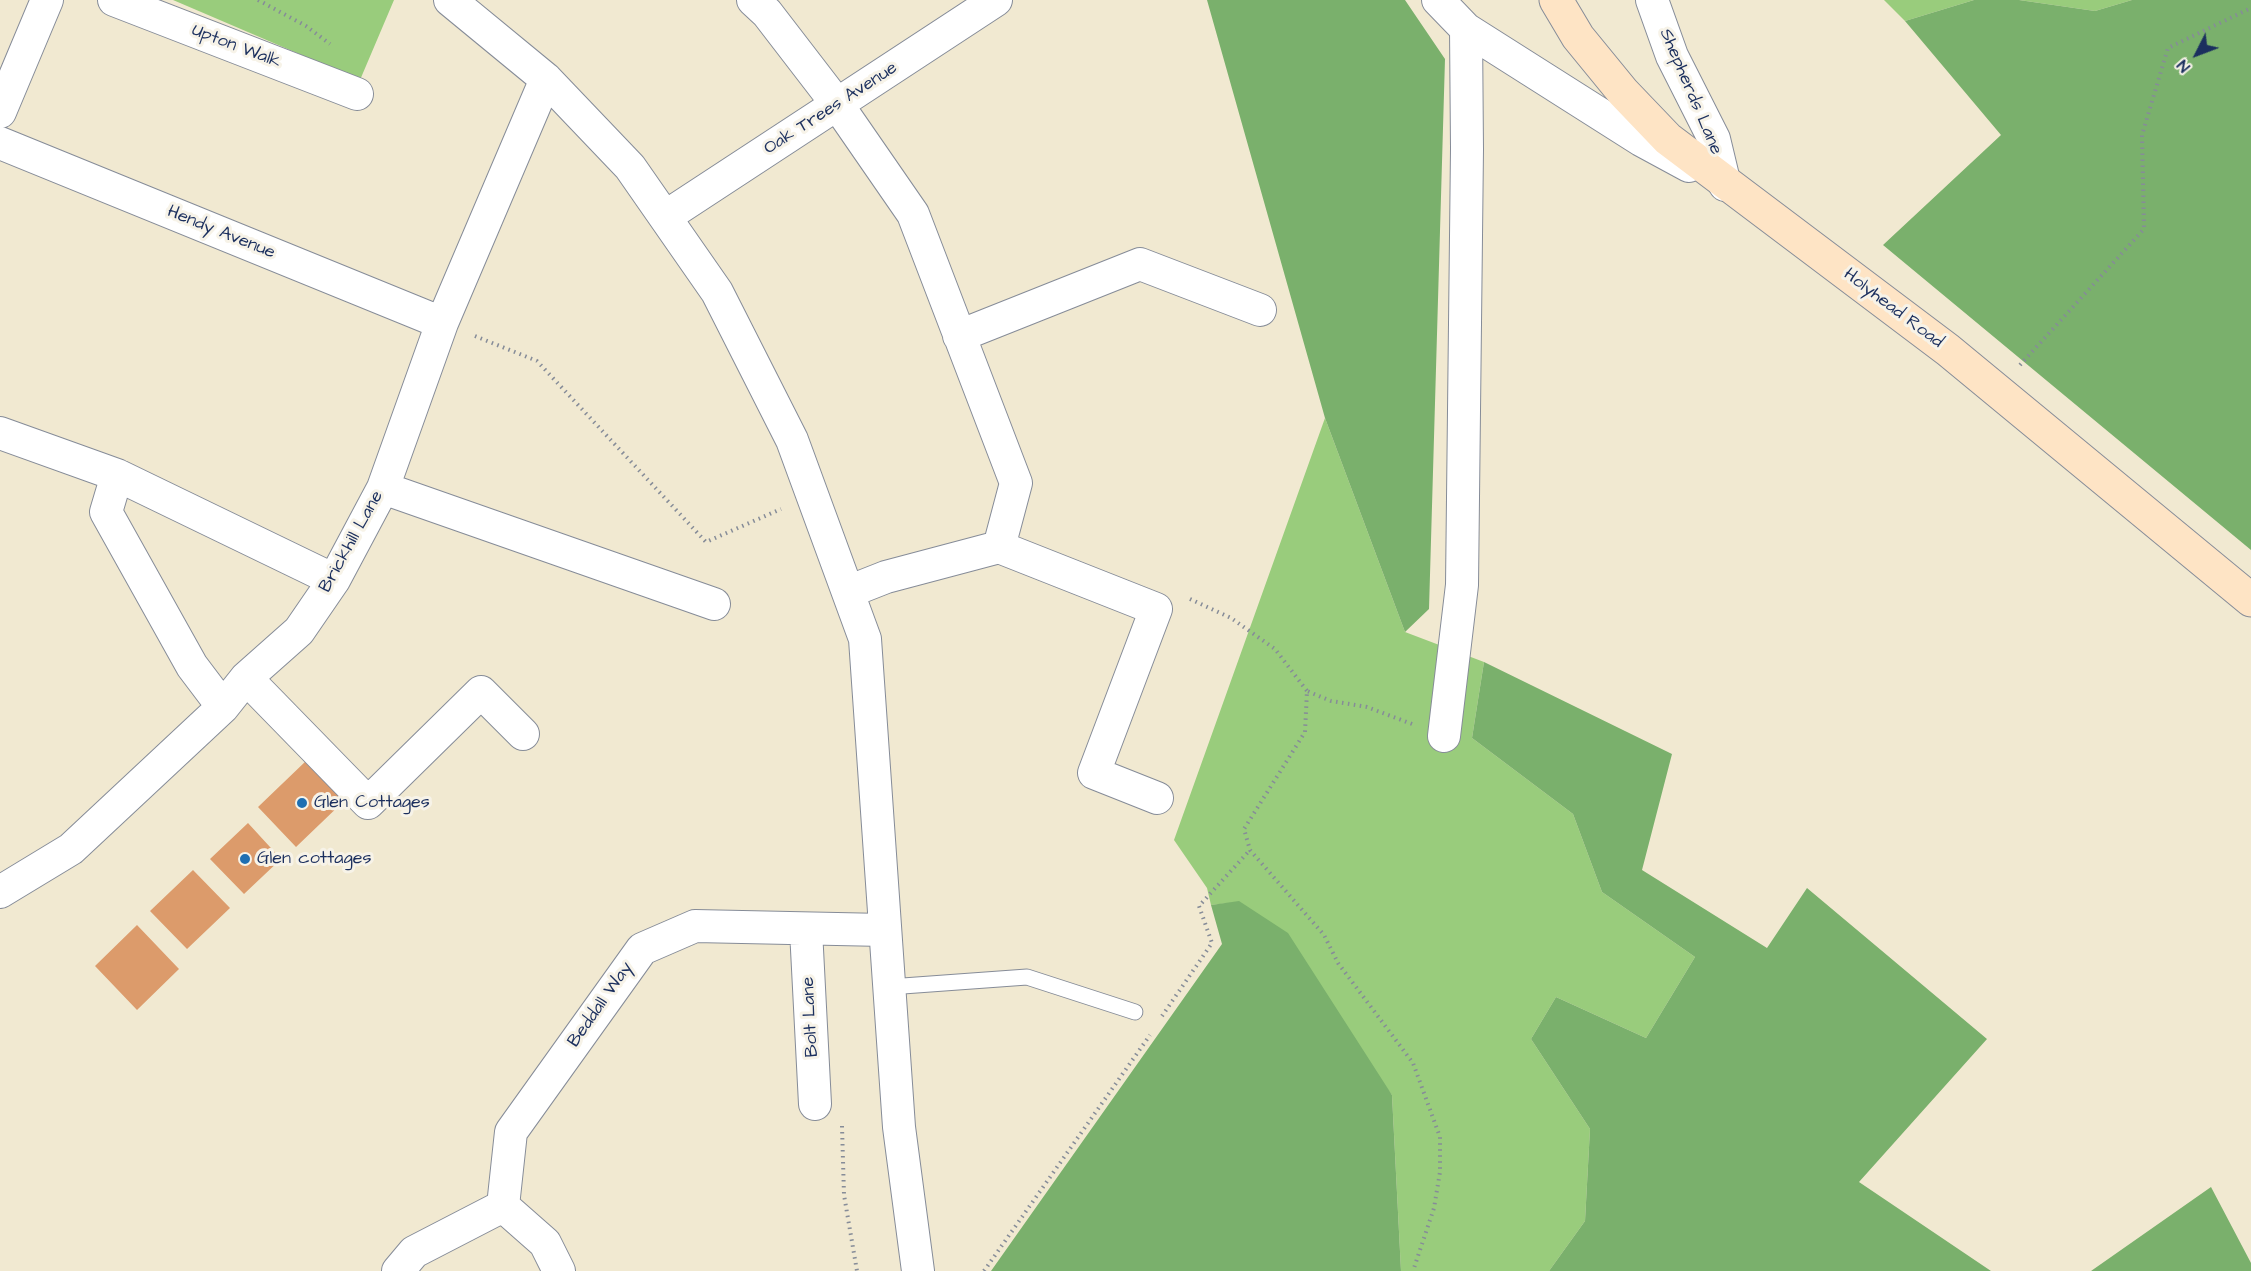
<!DOCTYPE html>
<html>
<head>
<meta charset="utf-8">
<style>
  body { margin:0 }
  #map { position:relative; width:2251px; height:1271px; overflow:hidden; background:#f1e9d1; font-family:"Architects Daughter",sans-serif }
  canvas { display:block }
  .north { position:absolute; left:2167px; top:24px; width:60px; height:60px; -webkit-text-stroke:4px #f7f3e8; paint-order:stroke; rotate:228deg; font-size:16px; font-weight:700; line-height:24px; text-align:center; color:#1b2f5e }
  .north::after { content:''; display:block; margin:auto; width:21px; height:27px; background:#1b2f5e; clip-path:polygon(50% 0,100% 100%,50% 72%,0 100%) }
</style>
</head>
<body>
<div id="map">
<canvas width="2251" height="1271"></canvas>
<div class="north">N</div>
</div>
<script>
const ctx = document.querySelector('canvas').getContext('2d');
ctx.lineJoin = 'round';
function fill(path, color) { ctx.fillStyle = color; ctx.fill(path, 'evenodd'); }
function strokePath(path, color, width, dash) { ctx.strokeStyle = color; ctx.lineWidth = width; ctx.lineCap = dash ? 'butt' : 'round'; ctx.setLineDash(dash || []); ctx.stroke(path); }
function label(font, color, halo, rows, align = 'center') {
  ctx.font = font + ' "Architects Daughter",sans-serif'; ctx.lineWidth = 6; ctx.setLineDash([]); ctx.textBaseline = 'middle'; ctx.strokeStyle = halo; ctx.fillStyle = color; for (const [text, x, y, turn = 0] of rows) {
    ctx.save(); ctx.translate(x, y); ctx.rotate((+turn || 0) * Math.PI / 180); ctx.textAlign = isNaN(turn) ? turn : align; if (halo) ctx.strokeText(text, 0, 0); ctx.fillText(text, 0, 0); ctx.restore();
  }
}
fill(new Path2D(`
  M173 0H394L360 80Z
  M1884 0H1974L1905 21Z
  M2019 0H2132L2095 11Z
  M1325 418 1405 632 1484 662 1472 738 1573 814 1602 892 1695 957 1646 1038 1556 997 1531 1039 1590 1129 1585 1221 1549 1271H1401L1392 1095 1239 902 1211 905 1207 888 1174 840Z`), '#99cc7c');
fill(new Path2D(`
  M1207 0H1405L1445 59 1429 609 1405 632 1325 418Z
  M1974 0H2019L2095 11 2132 0H2251V550L1883 245 2001 135 1905 21Z
  M1484 662 1672 754 1642 870 1767 948 1807 888 1987 1039 1859 1182 1991 1271H1549L1585 1221 1590 1129 1531 1039 1556 997 1646 1038 1695 957 1602 892 1573 814 1472 738Z
  M1239 901 1288 933 1392 1095 1401 1271H991L1222 944 1211 905Z
  M2211 1187 2251 1263V1271H2091Z`), '#7ab06c');
fill(new Path2D(`
  M307 760 345 800 296 847 258 807Z
  M248 823 281 859 244 894 210 859Z
  M193 870 230 908 187 949 150 911Z
  M137 925 179 969 137 1010 95 966Z`), '#dc9b6b');
const lane = new Path2D(`
  M889 987 1027 977 1135 1012`);
const street = new Path2D(`
  M114 0 357 94
  M450 0 546 79 630 167 717 292 792 440 865 639 899 1127 918 1271
  M753 0 767 13 837 104 913 214 1016 483 999 547 886 577 848 592
  M1438 0 1466 29 1641 140 1689 166
  M1652 0 1672 56 1714 139 1725 185
  M0 112 47 0
  M0 143 442 323
  M665 217 996 0
  M959 336 1140 264 1260 310
  M0 433 117 475 334 580
  M117 475 106 512 192 666 223 707
  M383 488 714 604
  M999 547 1156 609 1094 773 1157 798
  M246 678 368 803 481 692 523 734
  M1444 736 1462 585 1467 149 1466 29
  M0 892 71 849 223 707 246 678 299 631 334 580 383 488 442 323 546 79
  M806 930 815 1104
  M398 1271 414 1252 503 1206
  M559 1271 545 1243 503 1206 511 1132 642 949 695 926 884 930`);
const secondary = new Path2D(`
  M1556 0 1578 37 1623 92 1668 139 1948 350 2251 600`);
strokePath(lane, '#868c98', 17);
strokePath(street, '#868c98', 34);
strokePath(secondary, '#868c98', 35);
strokePath(new Path2D(`
  M258 0 306 26 330 44
  M475 336 537 361 706 542 781 509
  M2020 365 2144 229 2142 135 2168 48 2251 8
  M1190 599 1231 618 1275 649 1307 691
  M1412 724 1367 707 1331 701 1307 691 1305 732 1244 829 1250 850 1324 935 1338 963 1413 1063 1440 1137V1172L1434 1208 1413 1271
  M1162 1016 1212 943 1199 906 1250 850
  M842 1126 844 1195 857 1271
  M984 1271 1150 1035`), '#868c98', 4, [1.5, 4.5]);
strokePath(lane, '#fff', 15);
strokePath(street, '#fff', 32);
strokePath(secondary, '#fee4c5', 33);
for (const [x, y, r, color] of [
  [302,803,6,"#1f6fb2"],
  [245,859,6,"#1f6fb2"]
]) { const dot = new Path2D(); dot.arc(x, y, r, 0, 2 * Math.PI); ctx.fillStyle = color; ctx.fill(dot); strokePath(dot, '#f7f3e8', 2); }
label('18px', '#1b2f5e', '#f7f3e8', [
  ["Upton Walk",236,47,21],
  ["Shepherds Lane",1690,92,67],
  ["Oak Trees Avenue",831,109,-33],
  ["Hendy Avenue",221,233,22],
  ["Holyhead Road",1893,309,37],
  ["Brickhill Lane",352,542,-61],
  ["Beddall Way",601,1005,-55],
  ["Bolt Lane",811,1017,-93]
]);
label('18px', '#1b2f5e', '#f7f3e8', [
  ["Glen Cottages",314,803],
  ["Glen cottages",257,859]
], 'left');
</script>
</body>
</html>
